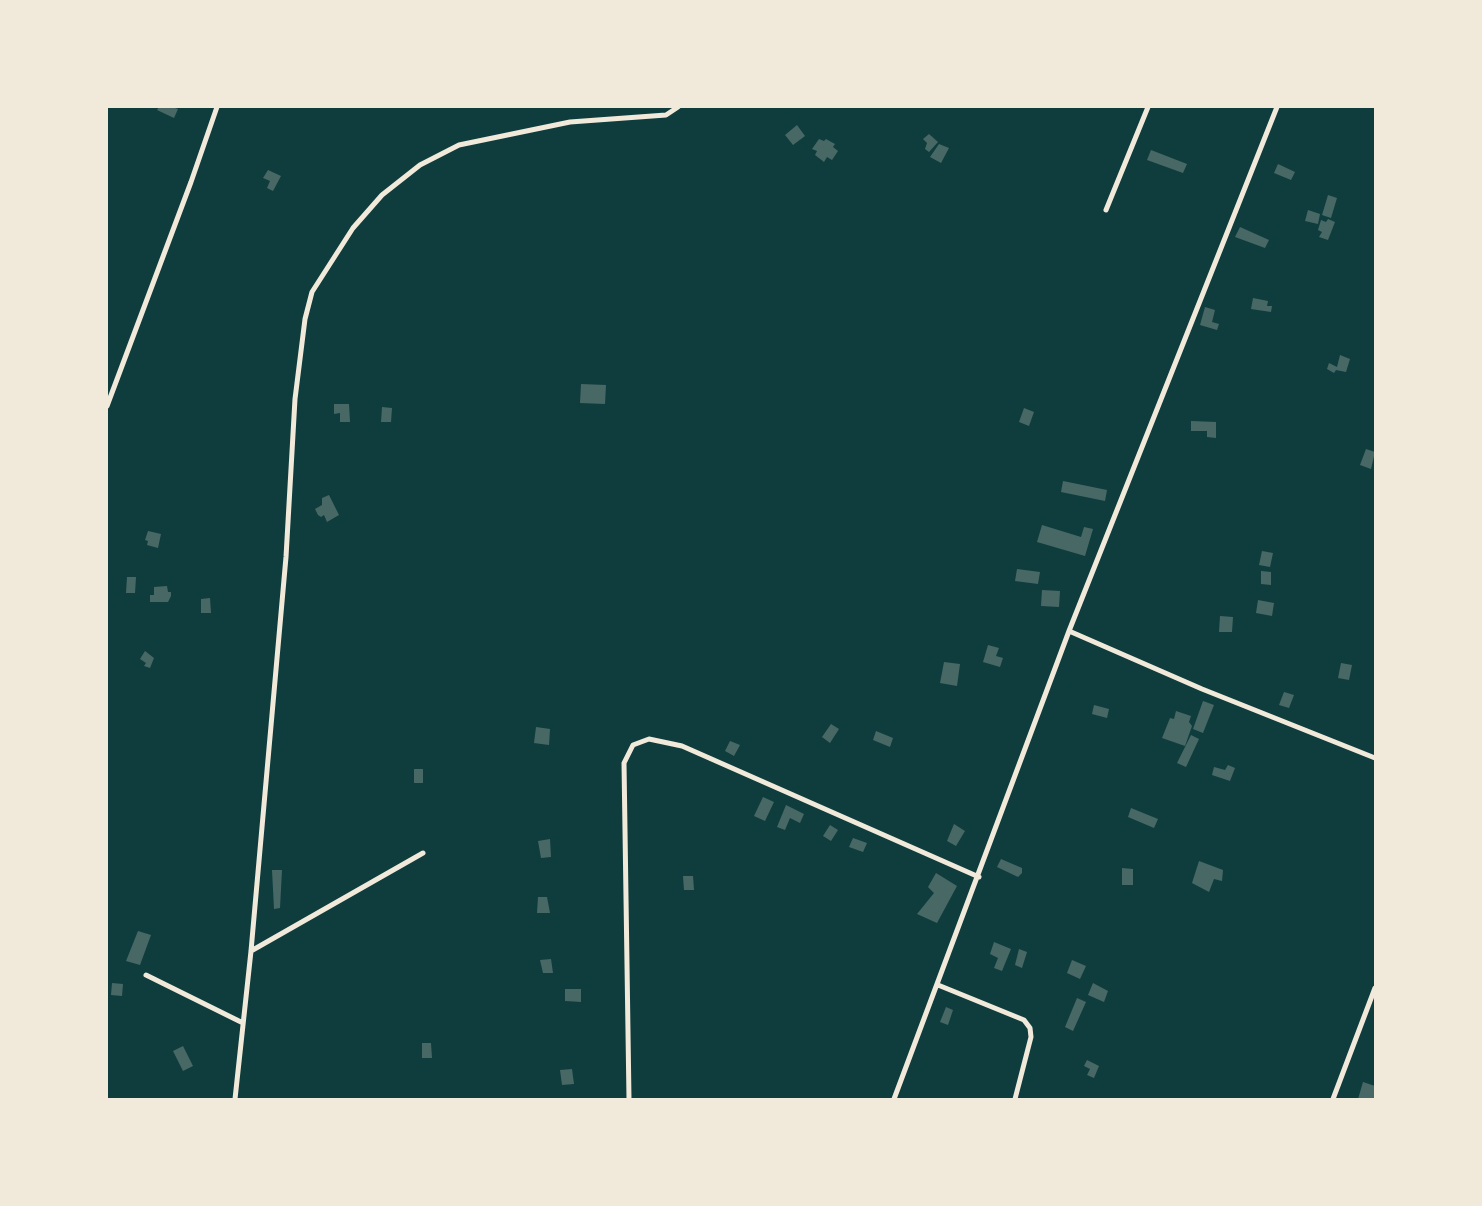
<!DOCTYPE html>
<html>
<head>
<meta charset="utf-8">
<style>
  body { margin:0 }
  #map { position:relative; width:1482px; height:1206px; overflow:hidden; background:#0f3d3e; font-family:Ubuntu,sans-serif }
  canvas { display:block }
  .frame { position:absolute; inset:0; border:108px solid #f1e9da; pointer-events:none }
</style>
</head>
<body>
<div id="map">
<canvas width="1482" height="1206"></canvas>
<div class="frame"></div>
</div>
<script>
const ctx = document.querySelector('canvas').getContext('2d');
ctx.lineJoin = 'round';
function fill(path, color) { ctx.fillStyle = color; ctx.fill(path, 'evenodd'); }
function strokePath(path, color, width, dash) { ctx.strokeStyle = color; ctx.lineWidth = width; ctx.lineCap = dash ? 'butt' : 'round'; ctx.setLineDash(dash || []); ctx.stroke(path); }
fill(new Path2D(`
  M159 107H172L178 109 174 118 157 110Z
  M797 125 805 136 793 145 785 135Z
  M929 134 938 142 929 152 925 149 927 143 923 139Z
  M819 139 824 141 826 139 835 144 833 147 838 151 832 160 827 157 824 162 815 155 817 151 812 149Z
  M939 144 949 148 941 163 930 157Z
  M1151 150 1187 164 1183 173 1147 160Z
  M1278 164 1295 172 1291 180 1274 173Z
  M268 170 281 176 273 191 267 188 270 181 263 178Z
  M1328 195 1337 198 1331 218 1322 215Z
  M1308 210 1320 214 1318 224 1305 221Z
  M1328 219 1335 222 1328 240 1319 237 1322 232 1318 230 1321 220 1326 222Z
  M1240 227 1269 240 1265 248 1235 237Z
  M1253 298 1268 301 1267 306H1272L1271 312 1251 309Z
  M1205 307 1215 310 1212 322 1219 324 1217 330 1200 325Z
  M1340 355 1350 359 1346 372 1336 370 1334 373 1327 369 1329 363 1337 367Z
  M581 384 606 385 605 404 580 403Z
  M334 404H349L350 422H340V413L334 414Z
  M382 407 392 408 391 422H381Z
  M1024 408 1034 412 1029 426 1019 422Z
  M1191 421 1216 422V438L1207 437V431H1191Z
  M1366 449 1375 452 1371 469 1360 465Z
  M1063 481 1107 490 1105 501 1061 492Z
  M329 495 339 515 327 522 324 515 321 517 318 515 315 509 322 505V498Z
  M1042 525 1081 537 1084 527 1093 529 1085 556 1037 542Z
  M148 531 161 534 158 548 147 545 148 541 145 540Z
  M1262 551 1273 553 1270 567 1259 565Z
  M1017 569 1040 572 1038 584 1015 581Z
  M1261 571 1271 572V585L1261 584Z
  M127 577H136L135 593H126Z
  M167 586 168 592H171V596L168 602H150V595H154V587Z
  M1042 590 1060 591 1059 607 1041 606Z
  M210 598 211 613H201V599Z
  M1258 600 1274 603 1272 616 1256 613Z
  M1220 616 1233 617 1232 632H1219Z
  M988 645 999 648 996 656 1003 658 1000 667 983 662Z
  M145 651 154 658 150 668 144 666 146 663 140 659Z
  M944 662 960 664 957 686 940 683Z
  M1341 663 1352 665 1349 680 1338 678Z
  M1284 692 1294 695 1289 708 1279 705Z
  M1203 701 1214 705 1203 733 1193 729Z
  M1094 705 1109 709 1107 718 1092 714Z
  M1176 711 1191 716 1189 722 1192 726 1185 746 1162 738 1170 718 1174 719Z
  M831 724 839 729 830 743 822 737Z
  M536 727 550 729 549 745 534 743Z
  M876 731 893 738 890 747 873 740Z
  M1191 735 1199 739 1186 767 1177 763Z
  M730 741 740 745 734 756 725 751Z
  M1228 765 1235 768 1230 781 1212 775 1214 767 1225 770Z
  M414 769H423V783H414Z
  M763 797 774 802 765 821 754 816Z
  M786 805 804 814 800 823 790 818 785 830 777 827Z
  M1131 808 1158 819 1154 828 1128 817Z
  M954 824 965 831 956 846 947 841Z
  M830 825 838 830 831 841 823 836Z
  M853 838 867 843 863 852 849 847Z
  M550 839 551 857 541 858 538 841Z
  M1001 859 1022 868V873L1018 877 997 867Z
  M1199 861 1223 870 1222 881 1214 879 1209 892 1192 883Z
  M1122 868 1133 869V885H1122Z
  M272 870H282L280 908 274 909Z
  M936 873 957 886 937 923 917 914 934 893 928 887Z
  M683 876H693L694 890H684Z
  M538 897H547L550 913H537Z
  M138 931 151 935 140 965 126 961Z
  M994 942 1011 949 1002 971 994 968 998 958 990 954Z
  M1019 949 1027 952 1022 968 1015 965Z
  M551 959 553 973H543L540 960Z
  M1072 960 1086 966 1080 979 1067 973Z
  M112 983 123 984 122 996 111 995Z
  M1093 983 1108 991 1104 1002 1088 995Z
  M565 989H581V1002L565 1001Z
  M1077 998 1086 1002 1073 1031 1065 1027Z
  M946 1007 953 1010 948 1025 940 1022Z
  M422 1043H431L432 1058H422Z
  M183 1046 193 1066 183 1071 173 1051Z
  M1087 1060 1099 1066 1094 1078 1087 1075 1090 1069 1084 1066Z
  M572 1069 574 1084 562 1085 560 1070Z
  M1363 1082 1375 1086V1099H1358Z`), '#486865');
strokePath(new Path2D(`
  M1106 210 1148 107
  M107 406 191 182 217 107
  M1069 631 1202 689 1375 758
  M251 951 423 853
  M146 975 243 1023
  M938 985 1024 1020 1030 1028 1031 1037 1015 1099
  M235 1099 251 951 286 557 295 399 305 319 312 292 353 228 382 195 420 165 459 145 570 122 666 115 678 107
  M629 1099 624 763 633 745 649 739 682 746 979 877
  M894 1099 1069 631 1277 107
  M1333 1099 1375 988`), '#f1e9da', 5);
</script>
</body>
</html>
